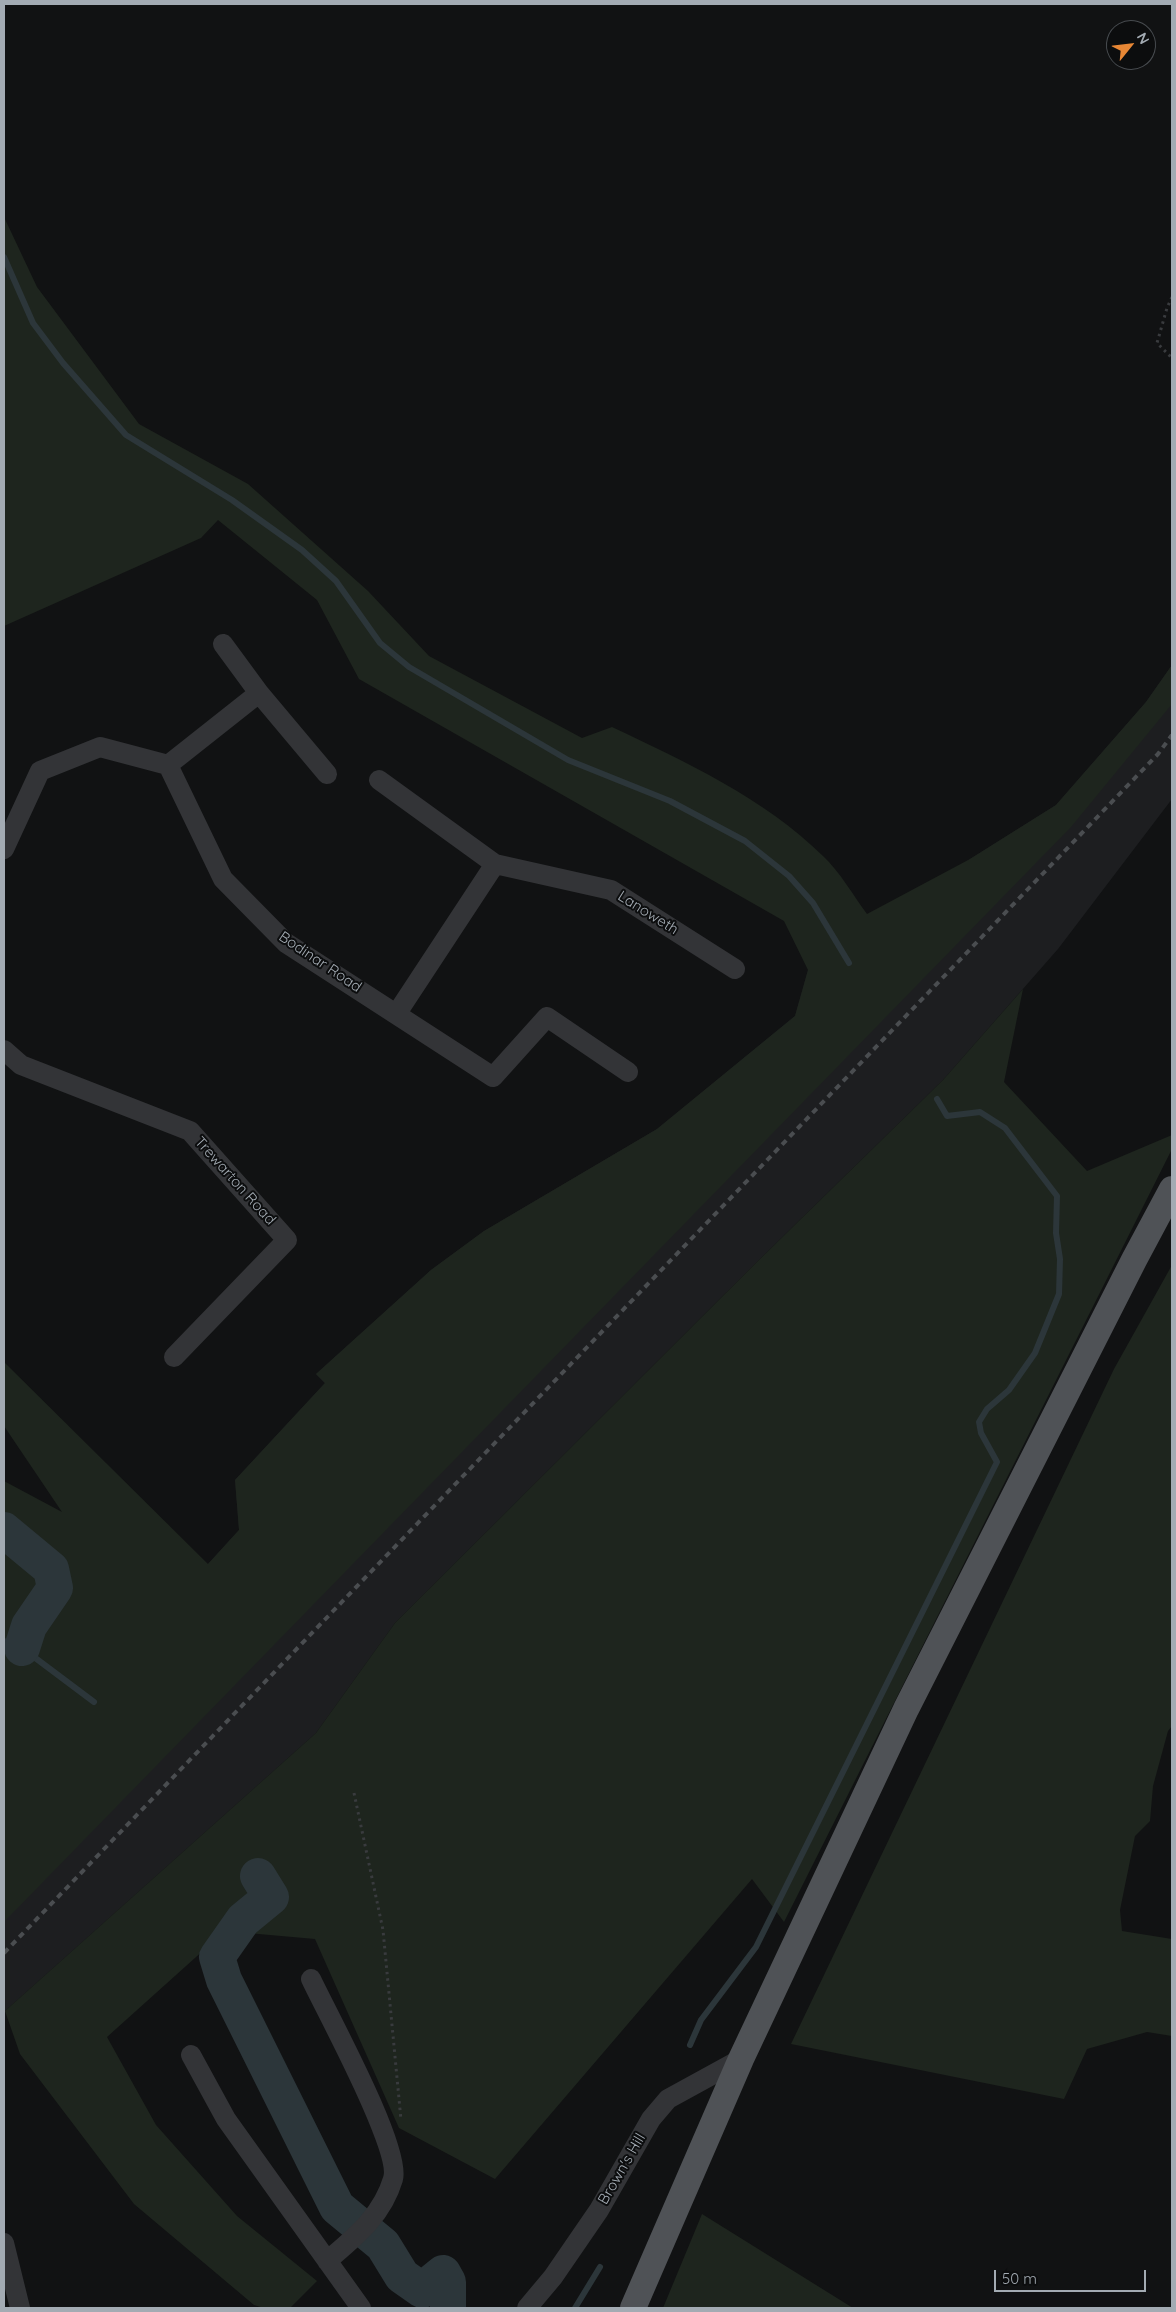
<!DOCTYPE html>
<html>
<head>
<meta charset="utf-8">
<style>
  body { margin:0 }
  #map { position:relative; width:1176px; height:2312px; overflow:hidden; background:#111213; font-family:Quicksand,sans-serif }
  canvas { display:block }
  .frame { position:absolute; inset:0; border:5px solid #a3abb3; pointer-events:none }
  .north { position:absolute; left:1106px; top:20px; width:50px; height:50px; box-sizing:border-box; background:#0c0d0e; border:1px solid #484c50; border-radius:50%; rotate:61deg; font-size:14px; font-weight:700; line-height:20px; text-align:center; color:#a3abb3 }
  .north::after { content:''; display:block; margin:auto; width:18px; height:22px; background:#e78735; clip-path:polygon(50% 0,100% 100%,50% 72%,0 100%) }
  .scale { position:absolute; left:994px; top:2270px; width:152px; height:22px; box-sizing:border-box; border:2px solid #a3abb3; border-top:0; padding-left:6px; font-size:15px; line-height:18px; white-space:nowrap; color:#a3abb3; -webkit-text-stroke:4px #0c0d0e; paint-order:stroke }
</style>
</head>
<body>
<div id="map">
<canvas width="1176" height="2312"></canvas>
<div class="frame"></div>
<div class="north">N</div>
<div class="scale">50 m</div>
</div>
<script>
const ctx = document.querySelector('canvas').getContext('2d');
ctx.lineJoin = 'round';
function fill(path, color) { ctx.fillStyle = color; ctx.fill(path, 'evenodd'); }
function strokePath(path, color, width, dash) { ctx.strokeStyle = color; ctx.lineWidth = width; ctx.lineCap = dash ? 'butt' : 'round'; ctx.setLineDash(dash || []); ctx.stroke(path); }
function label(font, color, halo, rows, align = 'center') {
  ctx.font = font + ' Quicksand,sans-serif'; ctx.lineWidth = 4; ctx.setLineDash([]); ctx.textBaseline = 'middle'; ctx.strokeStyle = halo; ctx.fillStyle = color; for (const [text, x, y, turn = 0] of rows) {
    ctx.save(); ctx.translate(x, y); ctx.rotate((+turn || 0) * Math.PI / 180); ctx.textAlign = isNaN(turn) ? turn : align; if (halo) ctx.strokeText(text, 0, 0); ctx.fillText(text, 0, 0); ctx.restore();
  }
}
fill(new Path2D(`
  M1172 665V799L1058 949 943 1080 761 1258 395 1623 316 1733 4 2012V1753L208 1564 239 1530 235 1480 325 1383 316 1374 431 1270 484 1231 657 1129 795 1016 808 970 970 859 1056 805 1146 702Z`), '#1d1e20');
fill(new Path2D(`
  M4 217 37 287 139 424 248 484 368 591 429 656 582 738 612 727C686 762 764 798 823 856 840 872 853 895 867 914L970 859 1056 805 1146 702 1172 665V704L1071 827 4 1922V1481L62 1512 4 1426V1362L208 1564 239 1530 235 1480 325 1383 316 1374 431 1270 484 1231 657 1129 795 1016 808 970 784 921 359 679 317 600 218 520 201 538 4 626Z
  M1023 989 1004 1082 1087 1171 1172 1135V1149L784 1922 752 1879 495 2179 399 2128 315 1939 225 1931 107 2037 156 2125 237 2216 317 2281 290 2308H264L254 2305 134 2204 20 2054 5 2011 316 1733 395 1623 761 1258 943 1080Z
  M1172 1265V1726L1168 1731 1153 1786 1150 1821 1135 1836 1120 1910 1122 1931 1172 1939V2036L1147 2032 1087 2049 1064 2099 791 2044 1114 1369Z
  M702 2214 853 2308H663Z`), '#1e251e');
strokePath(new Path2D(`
  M4 257 33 323 63 363 126 435 232 500 302 550 336 581 380 643 409 667 568 760 670 801 745 841 789 876 813 903 849 963
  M4 1641 22 1648 94 1702
  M690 2045 701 2020 756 1947 997 1462 981 1433 979 1422 987 1409 1009 1390 1035 1353 1059 1294 1060 1259 1056 1233 1057 1196 1005 1128 980 1112 947 1116 937 1099
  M575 2308 600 2267`), '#2c363a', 6);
strokePath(new Path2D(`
  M4 1530 51 1569 55 1588 29 1626 22 1648
  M258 1876 271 1897 243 1920 217 1957 224 1980 337 2207 383 2245 402 2276 422 2290 443 2273 448 2282V2308`), '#2c363a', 36);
strokePath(new Path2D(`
  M1172 297 1167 308 1157 343 1172 358
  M354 1793 383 1930 401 2120`), '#393b3e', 3, [2.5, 4]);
strokePath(new Path2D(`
  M223 644 259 693
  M168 765 259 693 327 774
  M379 780 495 864
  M4 849 40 771 100 747 168 765 223 879 286 943 493 1077 547 1017 628 1072
  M397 1013 495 864 611 890 735 969
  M4 1050 21 1065 190 1131 287 1240 174 1357
  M311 1979C327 2013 402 2150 393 2179 382 2216 355 2237 327 2261
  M191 2055 226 2119 361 2308
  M4 2243 20 2308
  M527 2308 553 2277 599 2210 651 2119 668 2099 741 2059`), '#333437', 20);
strokePath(new Path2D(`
  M633 2308 741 2059 906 1709 1134 1260 1172 1189`), '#4f5256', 26);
strokePath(new Path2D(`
  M4 1953 1158 754 1172 735`), '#4a4d50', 4, [6, 5]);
label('15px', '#a3abb3', '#0c0d0e', [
  ["Lanoweth",648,913,32],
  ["Bodinar Road",320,962,34],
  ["Trewarton Road",235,1181,48],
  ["Brown's Hill",622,2169,-60]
]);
</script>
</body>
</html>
